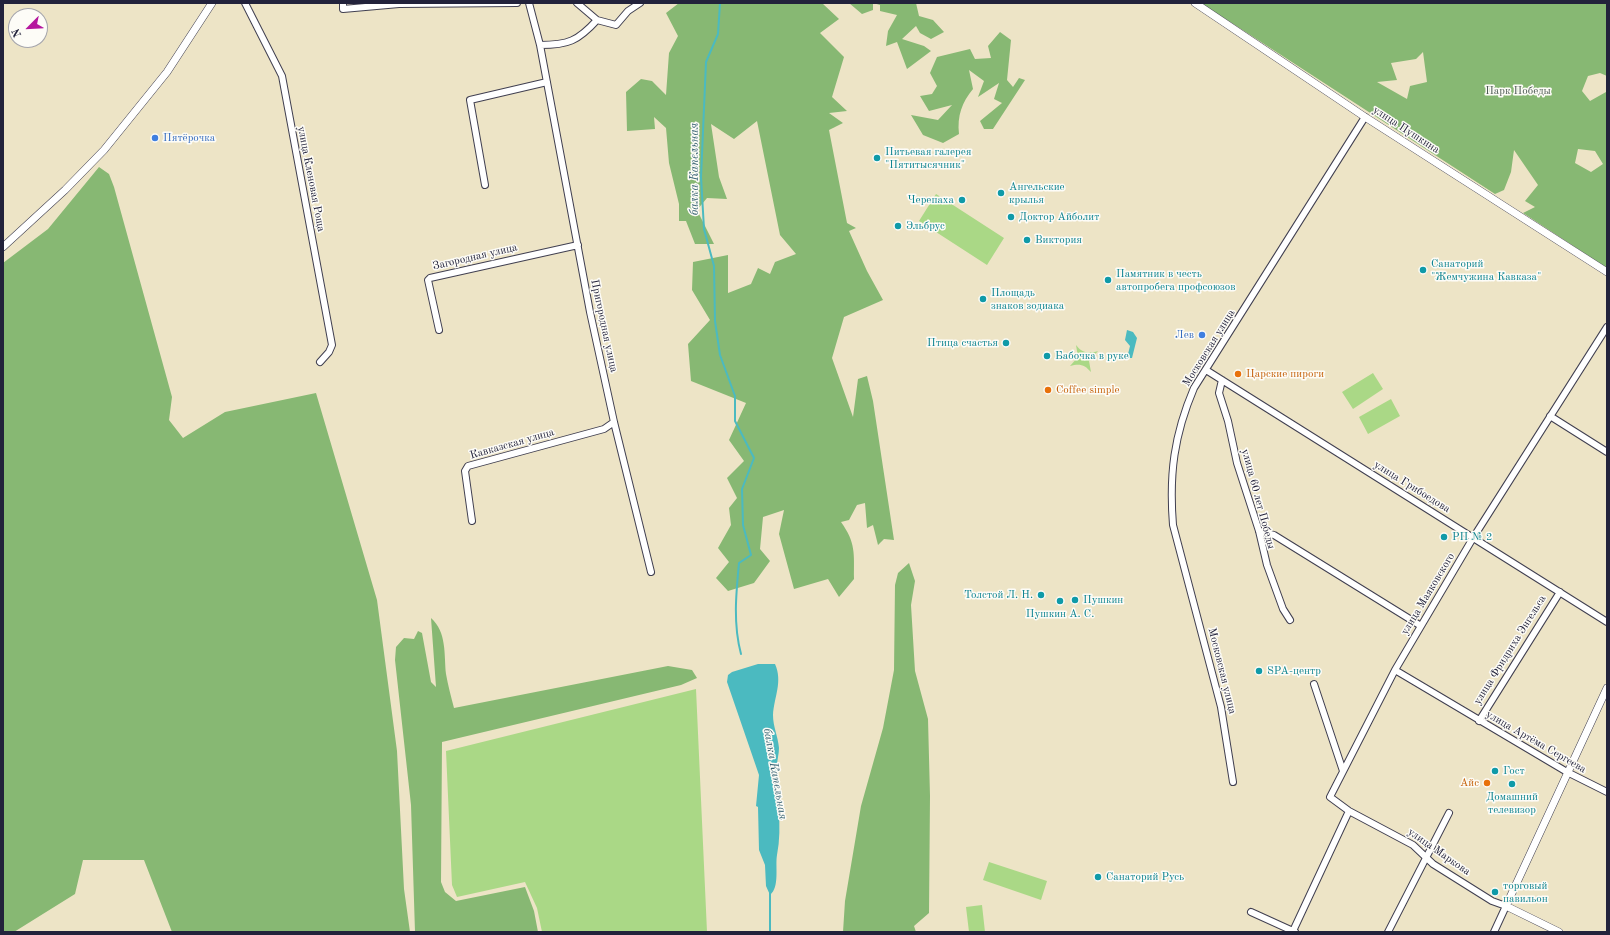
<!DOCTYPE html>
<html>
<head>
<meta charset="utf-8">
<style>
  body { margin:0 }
  #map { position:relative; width:1610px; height:935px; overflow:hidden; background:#ede4c6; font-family:"Old Standard TT",serif }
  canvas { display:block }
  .frame { position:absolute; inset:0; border:4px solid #22223b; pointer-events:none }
  .north { position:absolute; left:8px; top:8px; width:40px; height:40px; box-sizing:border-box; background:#fdfcf7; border:1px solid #a5a5ac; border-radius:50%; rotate:246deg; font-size:11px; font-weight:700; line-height:16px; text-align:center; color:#22223b }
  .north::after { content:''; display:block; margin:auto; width:14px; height:18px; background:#b5179e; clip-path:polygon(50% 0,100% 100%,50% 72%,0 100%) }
</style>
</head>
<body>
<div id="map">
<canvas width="1610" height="935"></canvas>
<div class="frame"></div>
<div class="north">N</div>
</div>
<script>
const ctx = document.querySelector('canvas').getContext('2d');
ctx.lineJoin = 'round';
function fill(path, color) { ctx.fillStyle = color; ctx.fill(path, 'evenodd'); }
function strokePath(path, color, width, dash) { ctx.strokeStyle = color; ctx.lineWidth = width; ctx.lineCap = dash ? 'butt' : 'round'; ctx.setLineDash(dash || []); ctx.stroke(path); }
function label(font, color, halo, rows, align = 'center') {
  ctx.font = font + ' "Old Standard TT",serif'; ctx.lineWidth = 3; ctx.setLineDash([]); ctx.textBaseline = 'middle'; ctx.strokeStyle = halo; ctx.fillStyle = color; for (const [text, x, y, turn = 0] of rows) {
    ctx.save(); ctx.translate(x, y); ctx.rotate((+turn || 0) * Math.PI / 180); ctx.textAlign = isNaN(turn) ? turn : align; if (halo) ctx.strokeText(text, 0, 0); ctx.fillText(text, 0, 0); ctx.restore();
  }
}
fill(new Path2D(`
  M936 194 1004 238 987 265 919 221Z
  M1076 345C1082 353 1088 354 1098 351L1089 361 1091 372C1085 365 1080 363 1070 366L1078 357Z
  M1373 373 1383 389 1353 409 1342 392Z
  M1391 399 1400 416 1368 434 1359 417Z
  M696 689 707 932H542L537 908 525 882 457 897 452 885 446 751Z
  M989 862 1047 881 1041 900 983 880Z
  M982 905 985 932H969L966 907Z`), '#aad886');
fill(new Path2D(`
  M679 3H822L839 19 820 33 844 57 832 97 847 111 829 113 843 123 829 130 847 223 856 228 849 231 867 271 883 300 844 317 832 358 853 417 858 379 867 376 873 401 894 540 884 539 878 545 873 525 867 528 865 503 857 505 849 520 841 522C856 543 854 553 854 579L839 597 828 579 794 589 779 534 784 510 763 517 760 549 770 561 754 583 728 591 716 578 729 562 718 548 731 525 729 508 737 498 727 478 744 461 729 440 746 403 691 381 688 344 710 320 692 290 693 262 728 255V293L751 284 758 268 770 274 775 262 796 254 780 235 757 121 734 139 711 124 719 177 727 199 707 198 697 210 714 244H695L686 221H679V204L669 163 666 128 654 117 655 129 627 131 626 92 641 79 652 81 666 95 669 53 678 36 666 13Z
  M849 3H916L919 16 933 20 944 32 931 39 920 33 916 26 902 39 924 46 931 51 907 69 897 42 886 46 888 31 897 15 880 11V5L873 3V10L862 14Z
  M1201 3H1607V76L1600 73 1588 76 1582 91 1590 101 1606 92 1607 82V268L1523 213 1535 207 1525 201 1538 185 1514 150 1511 172 1504 190 1495 194ZM1423 52 1427 82 1410 86 1407 99 1377 82 1397 80 1391 63 1416 59ZM1578 149 1595 151 1603 164 1591 172 1575 163Z
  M1000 32 1011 40 1007 80 1013 87 1019 78 1025 80 993 129H984L980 121 1002 103 994 99 999 83 978 97 984 81 969 70 973 89C962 102 957 116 959 134L943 143 923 135 911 115 938 120 952 105 929 111 920 96 932 94 937 86 930 73 937 57 970 49 975 59 991 58 988 46Z
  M99 167 109 174 114 187 172 397 169 420 183 438 225 412 316 393 377 600 397 751 404 889 410 932H172L144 860H83L75 894 14 932H3V263L48 229Z
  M909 563 915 581 911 605 915 671 928 719 930 796 929 913 914 926 916 932H843L845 901 861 806 883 728 894 670 895 585 898 573Z
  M431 618C447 632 444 655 446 674 448 685 451 697 454 708L668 666 692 670 697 678 681 685 442 742 441 882 445 892 456 901 525 887 534 911 538 932H415L411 805 395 660 396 647 404 638 414 639 418 631 422 633 431 682 436 687Z`), '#87b873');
fill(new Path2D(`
  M1127 330 1133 332 1137 338 1132 358H1127L1130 346 1125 340Z
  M758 664H775C783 682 774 697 773 715 773 727 778 736 779 748 779 754 777 760 777 766 776 795 783 826 777 855 775 866 780 887 770 895L766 886 765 865 759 850 758 807 756 806 759 775 727 682 728 675 732 672Z`), '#4bbac0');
strokePath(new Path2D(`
  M720 3 718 34 706 62 701 177 704 229 714 266 715 321 720 355 735 396V421L754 458 742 489 743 525 751 555 739 563C736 594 733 624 741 654
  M770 932V893`), '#4bbac0', 2);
const minor = new Path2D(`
  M245 3 282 76 332 345 329 352 320 362
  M343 3V9L399 4 517 3
  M529 3 540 45 590 312 614 422 651 572
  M577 3 597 20
  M540 45C568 45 578 41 597 20L616 25 628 11 640 3
  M485 185 470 100 547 82
  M439 330 428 280 430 278 578 245
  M1206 370 1607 622
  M1222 380 1219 393 1228 421 1237 463 1259 531 1267 565 1283 609 1290 620
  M1550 416 1607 452
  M472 521 465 471 468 466 604 429 614 422
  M1259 531 1274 535 1421 626
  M1395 670 1567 772 1607 792
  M1314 684 1343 771
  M1479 721 1560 592
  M1233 782 1221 707 1173 525C1169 474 1174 435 1194 388L1365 117
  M1251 912 1295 932
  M1293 931 1349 811
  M1388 932 1449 813
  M1494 932 1506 906 1492 901 1433 864 1413 845 1349 811 1330 797 1395 670 1473 538 1607 327`);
const tertiary = new Path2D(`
  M1195 3 1365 117 1607 272
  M3 247 65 190 104 150 167 72 212 3
  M1559 932 1506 906 1607 688`);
strokePath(minor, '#403f50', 8);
strokePath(tertiary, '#403f50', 8);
strokePath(minor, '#fff', 6);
strokePath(tertiary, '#fff', 7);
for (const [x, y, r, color] of [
  [155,138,4,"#3f7fe0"],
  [877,158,4,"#0f9aa8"],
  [1001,193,4,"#0f9aa8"],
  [962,200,4,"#0f9aa8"],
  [1011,217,4,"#0f9aa8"],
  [898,226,4,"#0f9aa8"],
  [1027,240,4,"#0f9aa8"],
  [1423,270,4,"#0f9aa8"],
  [1108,280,4,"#0f9aa8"],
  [983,299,4,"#0f9aa8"],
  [1202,335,4,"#3f7fe0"],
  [1006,343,4,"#0f9aa8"],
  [1047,356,4,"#0f9aa8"],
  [1238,374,4,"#e8710a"],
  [1048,390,4,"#e8710a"],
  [1444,537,4,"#0f9aa8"],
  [1041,595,4,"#0f9aa8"],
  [1075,600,4,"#0f9aa8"],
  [1060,601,4,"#0f9aa8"],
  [1259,671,4,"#0f9aa8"],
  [1495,771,4,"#0f9aa8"],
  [1487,783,4,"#e8710a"],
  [1512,784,4,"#0f9aa8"],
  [1098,877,4,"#0f9aa8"],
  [1495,892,4,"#0f9aa8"]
]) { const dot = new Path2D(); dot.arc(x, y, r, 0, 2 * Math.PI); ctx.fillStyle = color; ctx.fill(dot); strokePath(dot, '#fdfcf7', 1.5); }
label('11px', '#4b5952', '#fdfcf7', [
  ["Парк Победы",1518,91]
]);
label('11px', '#22223b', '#fdfcf7', [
  ["улица Пушкина",1406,130,33],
  ["улица Кленовая Роща",311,179,79],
  ["Загородная улица",475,257,-13],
  ["Пригородная улица",604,326,78],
  ["Московская улица",1209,348,-58],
  ["Кавказская улица",512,444,-16],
  ["улица Грибоедова",1412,487,32],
  ["улица 60 лет Победы",1258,499,75],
  ["улица Маяковского",1428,594,-59],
  ["улица Фридриха Энгельса",1510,650,-58],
  ["Московская улица",1222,671,76],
  ["улица Артёма Сергеева",1536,742,30],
  ["улица Маркова",1439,852,35]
]);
label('11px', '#366cbe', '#fdfcf7', [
  ["Пятёрочка",163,138],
  ["Лев",1194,335,"right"]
], 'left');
label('11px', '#0d838f', '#fdfcf7', [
  ["Питьевая галерея",885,152],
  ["\"Пятитысячник\"",885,165],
  ["Ангельские",1009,187],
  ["крылья",1009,200],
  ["Черепаха",954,200,"right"],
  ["Доктор Айболит",1019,217],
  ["Эльбрус",906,226],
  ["Виктория",1035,240],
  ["Санаторий",1431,264],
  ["\"Жемчужина Кавказа\"",1431,277],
  ["Памятник в честь",1116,274],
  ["автопробега профсоюзов",1116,287],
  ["Площадь",991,293],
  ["знаков зодиака",991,306],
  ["Птица счастья",998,343,"right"],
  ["Бабочка в руке",1055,356],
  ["РП № 2",1452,537],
  ["Толстой Л. Н.",1033,595,"right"],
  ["Пушкин",1083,600],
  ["Пушкин А. С.",1060,614,"center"],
  ["SPA-центр",1267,671],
  ["Гост",1503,771],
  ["Домашний",1512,797,"center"],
  ["телевизор",1512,810,"center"],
  ["Санаторий Русь",1106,877],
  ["торговый",1503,886],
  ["павильон",1503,899]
], 'left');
label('11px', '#c56008', '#fdfcf7', [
  ["Царские пироги",1246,374],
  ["Coffee simple",1056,390],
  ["Айс",1479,783,"right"]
], 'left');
label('italic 12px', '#325f70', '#fdfcf7', [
  ["балка Капельная",695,169,-90],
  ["балка Капельная",775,774,80]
]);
</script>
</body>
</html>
